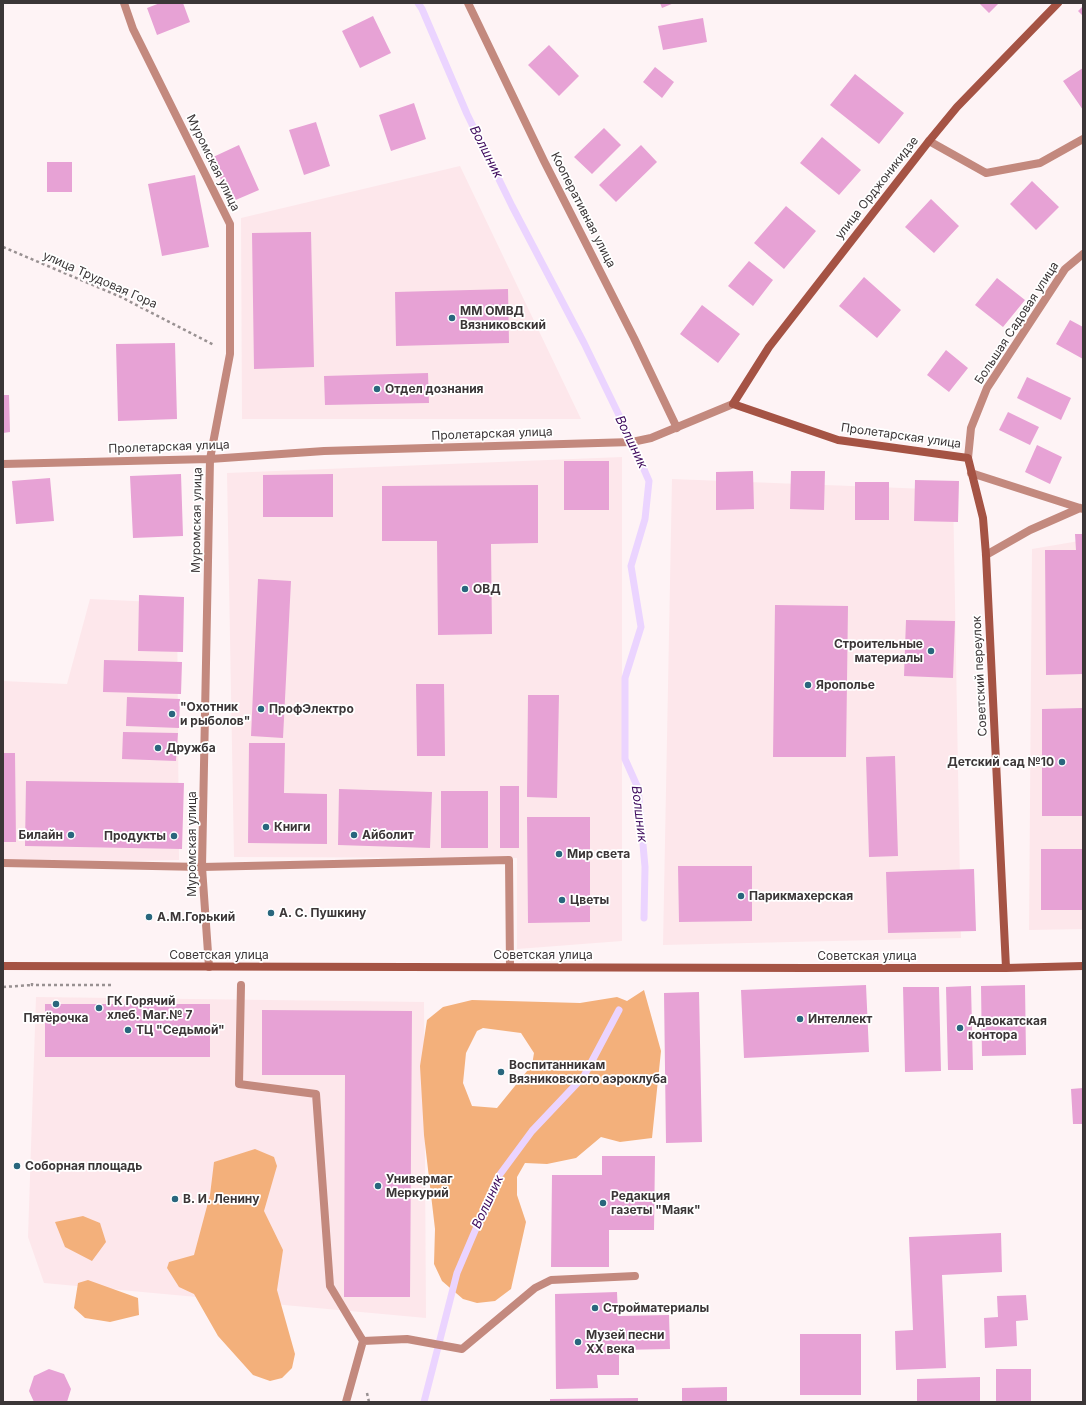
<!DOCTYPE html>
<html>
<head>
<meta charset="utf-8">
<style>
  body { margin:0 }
  #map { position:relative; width:1086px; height:1405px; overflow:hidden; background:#fef3f5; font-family:Inter,sans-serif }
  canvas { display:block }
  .frame { position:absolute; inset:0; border:4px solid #3b3637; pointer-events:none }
</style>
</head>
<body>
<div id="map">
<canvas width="1086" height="1405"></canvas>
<div class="frame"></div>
</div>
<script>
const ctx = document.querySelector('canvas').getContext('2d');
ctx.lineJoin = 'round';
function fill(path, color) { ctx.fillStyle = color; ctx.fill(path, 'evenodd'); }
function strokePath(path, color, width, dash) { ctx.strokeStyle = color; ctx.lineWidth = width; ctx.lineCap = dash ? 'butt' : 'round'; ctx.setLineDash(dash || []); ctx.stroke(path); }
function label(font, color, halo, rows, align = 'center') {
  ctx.font = font + ' Inter,sans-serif'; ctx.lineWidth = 3.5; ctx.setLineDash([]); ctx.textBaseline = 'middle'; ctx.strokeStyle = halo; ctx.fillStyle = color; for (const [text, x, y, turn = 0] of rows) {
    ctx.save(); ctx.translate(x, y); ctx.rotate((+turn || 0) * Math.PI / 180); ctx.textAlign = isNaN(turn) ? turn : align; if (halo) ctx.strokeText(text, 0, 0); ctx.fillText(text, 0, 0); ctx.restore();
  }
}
fill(new Path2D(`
  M460 166 581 419H242L241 218Z
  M622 457V941L517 949V858L234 857 227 473Z
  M672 479 953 490 961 938 663 945Z
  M1079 541 1083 542V929L1029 930 1032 549Z
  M90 599 177 603 179 860 3 864V681L67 684Z
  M36 997 424 1002 426 1318 44 1283 28 1237Z`), '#fde7eb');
fill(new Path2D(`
  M644 990 661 1051 652 1138 620 1142 601 1137 576 1158 547 1164 525 1163 517 1177V1195L526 1222 511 1289 495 1301 477 1303 463 1299 442 1281 434 1264 435 1229 424 1135 420 1066 427 1020 443 1007 472 1000 580 1003 617 997 627 1001ZM483 1028 521 1033 534 1053 532 1065 497 1108 472 1106 463 1083 466 1053 477 1031Z
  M255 1149 274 1157 277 1166 264 1211 283 1250 277 1290 295 1354 292 1368 282 1378 270 1381 253 1375 218 1336 194 1294 179 1287 167 1268 169 1262 194 1255 210 1195 214 1162Z
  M83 1216 100 1223 106 1242 92 1261 65 1247 55 1222Z
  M88 1280 138 1298 139 1315 110 1322 85 1318 74 1308 78 1283Z`), '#f3b07b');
strokePath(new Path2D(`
  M418 3 422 9 467 114 512 206 584 343 632 442 649 481 645 519 631 566 641 627 625 678V759L638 788 645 867 644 918
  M424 1402 457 1273 498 1177 532 1131 584 1076 619 1010`), '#ebd4ff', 7);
fill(new Path2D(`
  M160 3H183L190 22 157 35 147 8Z
  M660 3H674L662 8Z
  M979 3H999L989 13Z
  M1083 6V16L1078 11Z
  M373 16 391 53 360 68 342 31Z
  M703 18 707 42 663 50 658 26Z
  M549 45 579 76 559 96 528 65Z
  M655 67 674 82 662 98 643 82Z
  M1083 68V110L1063 81Z
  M855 74 904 113 879 144 830 105Z
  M414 103 426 139 391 151 379 115Z
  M316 122 330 166 304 175 289 130Z
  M604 128 621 145 592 174 574 157Z
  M822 137 861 170 839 195 800 163Z
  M239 145 259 190 231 202 211 158Z
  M641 145 657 162 616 202 599 185Z
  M47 162H72V192H47Z
  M195 175 209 247 162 256 148 184Z
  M1032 181 1059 207 1036 230 1010 204Z
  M931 199 959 226 934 253 905 227Z
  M786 206 816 231 784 269 754 243Z
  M311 232 314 367 254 369 252 233Z
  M749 261 773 280 753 306 728 286Z
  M864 277 901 310 877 338 839 306Z
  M997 278 1025 300 1003 327 975 305Z
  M508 289 509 343 396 346 395 292Z
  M702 305 740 334 718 363 680 334Z
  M1070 320 1083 327V359L1056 344Z
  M175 343 177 419 118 421 116 344Z
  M946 350 968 368 949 392 927 375Z
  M428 373 429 403 325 405 324 376Z
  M1027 377 1071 398 1061 420 1017 398Z
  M3 395H9L10 432 3 433Z
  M1008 412 1039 427 1030 445 999 430Z
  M1037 445 1062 457 1050 484 1025 472Z
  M564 461H609V510H564Z
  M753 471 754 509 716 510V472Z
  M791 471H825L824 510 790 509Z
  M181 474 183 536 133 538 130 476Z
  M333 474V517H263V475Z
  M50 478 54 521 16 524 12 481Z
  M915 480 959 481 958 522 914 521Z
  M855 482H889V520H855Z
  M538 485V543L491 544 492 634 438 635 437 541H382V486Z
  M1075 534H1083V674L1046 675 1045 550H1076Z
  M258 579 291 581 283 738 251 736Z
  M139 595 184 597 183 652 138 651Z
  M775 605 848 606 846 757H773Z
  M906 620 955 621 953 678 904 676Z
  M104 660 182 662 181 694 103 692Z
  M416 684H444L445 756H417Z
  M528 695H559L557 798 527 797Z
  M127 697 180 699 179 728 126 726Z
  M1083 708V816H1042V709Z
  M123 732 178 733 176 761 122 759Z
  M249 743H285L284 793 327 794V844L248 843Z
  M3 753H15L16 842H3Z
  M895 756 898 856 869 857 866 757Z
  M26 781 184 783 182 849 25 846Z
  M500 786H519V848H500Z
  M339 789 432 792 430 848 338 845Z
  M441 791H488V848H441Z
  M527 817H590V922L528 923Z
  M1041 849H1083V910H1041Z
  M678 866H752V921L679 922Z
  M974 869 976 931 888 933 886 872Z
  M866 985 869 1052 744 1058 741 990Z
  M1025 985 1026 1055 982 1056 981 986Z
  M971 986 973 1070H948L946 987Z
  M903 987H939L941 1071 905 1072Z
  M699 992 702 1142 666 1143 664 993Z
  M45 1004H210V1057H45Z
  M262 1010 412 1011 410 1297H344L345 1075H262Z
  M1083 1088V1124H1073L1071 1089Z
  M602 1156H655L654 1230H609V1267H551L552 1175H602Z
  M1001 1233 1002 1272 942 1275 946 1368 896 1370 895 1331 913 1330 909 1237Z
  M617 1292 618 1316 669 1315 670 1349 619 1350V1375H597L598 1388 556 1389 555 1294Z
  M1026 1295 1028 1320 1016 1321 1017 1346 985 1348 984 1318 998 1317 997 1296Z
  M800 1334H861V1395H800Z
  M49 1369 64 1374 71 1389 67 1402H34L29 1391 34 1376Z
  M996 1369H1031V1402H996Z
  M980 1377V1402H917V1379Z
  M727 1387V1402H682V1388Z
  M638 1398V1402H550V1399Z`), '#e7a2d5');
strokePath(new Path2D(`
  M3 247 121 297 214 345
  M32 983V985H111
  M3 987 32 985
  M367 1393 369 1402`), '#999192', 2.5, [3, 3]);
strokePath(new Path2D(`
  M3 863 202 867 509 860 510 967
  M241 985 239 1084 316 1094 330 1286 363 1341 346 1402
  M363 1341 407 1339 462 1349 535 1288 551 1280 635 1276`), '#c3897e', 8);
strokePath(new Path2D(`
  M124 3 133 29 230 224V354L210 459 202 867 209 967
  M468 3 544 161 634 338 677 428
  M929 141 986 173 1040 163 1083 139
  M968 458 971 428 987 388 1065 269 1083 254
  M3 464 210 459 324 451 632 442 651 438 733 404
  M971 473 1083 509
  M986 555 1030 530 1080 508`), '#c3897e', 8);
strokePath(new Path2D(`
  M3 966 809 968H1006L1083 966
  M1006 968 986 555 983 518 968 458 838 440 733 404 769 347 929 141 957 107 1058 3`), '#a55344', 8);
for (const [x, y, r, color] of [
  [452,318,4,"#29667d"],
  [377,389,4,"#29667d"],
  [465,589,4,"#29667d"],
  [931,651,4,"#29667d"],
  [808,685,4,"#29667d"],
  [261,709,4,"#29667d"],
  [172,714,4,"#29667d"],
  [158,748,4,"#29667d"],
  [1062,762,4,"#29667d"],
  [266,827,4,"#29667d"],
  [71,835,4,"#29667d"],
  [354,835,4,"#29667d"],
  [174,836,4,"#29667d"],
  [559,854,4,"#29667d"],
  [741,896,4,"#29667d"],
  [562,900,4,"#29667d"],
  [271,913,4,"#29667d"],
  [149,917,4,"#29667d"],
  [56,1004,4,"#29667d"],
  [99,1008,4,"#29667d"],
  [800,1019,4,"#29667d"],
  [960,1028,4,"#29667d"],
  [128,1030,4,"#29667d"],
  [501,1072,4,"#29667d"],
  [17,1166,4,"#29667d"],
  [378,1186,4,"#29667d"],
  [175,1199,4,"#29667d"],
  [603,1203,4,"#29667d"],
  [595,1308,4,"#29667d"],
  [578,1342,4,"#29667d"]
]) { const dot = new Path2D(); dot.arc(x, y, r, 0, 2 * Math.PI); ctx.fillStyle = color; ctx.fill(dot); strokePath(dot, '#fff', 1.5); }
label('12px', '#3b3637', '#fff', [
  ["Муромская улица",213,163,64],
  ["улица Орджоникидзе",877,188,-52],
  ["Кооперативная улица",583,210,63],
  ["улица Трудовая Гора",100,280,24],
  ["Большая Садовая улица",1017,323,-57],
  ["Пролетарская улица",492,434,-2],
  ["Пролетарская улица",901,436,8],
  ["Пролетарская улица",169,447,-2],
  ["Муромская улица",197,520,-89],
  ["Советский переулок",980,676,-93],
  ["Муромская улица",192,844,-90],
  ["Советская улица",219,955],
  ["Советская улица",543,955],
  ["Советская улица",867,956]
]);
label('bold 12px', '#3b3637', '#fff', [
  ["ММ ОМВД",460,311],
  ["Вязниковский",460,325],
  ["Отдел дознания",385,389],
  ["ОВД",473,589],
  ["Строительные",923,644,"right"],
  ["материалы",923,658,"right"],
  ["Ярополье",816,685],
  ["\"Охотник",180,707],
  ["и рыболов\"",180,721],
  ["ПрофЭлектро",269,709],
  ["Дружба",166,748],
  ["Детский сад №10",1054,762,"right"],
  ["Книги",274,827],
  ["Билайн",63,835,"right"],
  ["Айболит",362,835],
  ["Продукты",166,836,"right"],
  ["Мир света",567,854],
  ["Парикмахерская",749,896],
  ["Цветы",570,900],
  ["А. С. Пушкину",279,913],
  ["А.М.Горький",157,917],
  ["ГК Горячий",107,1001],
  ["хлеб. Маг.№ 7",107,1015],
  ["Пятёрочка",56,1018,"center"],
  ["Интеллект",808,1019],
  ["Адвокатская",968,1021],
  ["контора",968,1035],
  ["ТЦ \"Седьмой\"",136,1030],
  ["Воспитанникам",509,1065],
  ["Вязниковского аэроклуба",509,1079],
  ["Соборная площадь",25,1166],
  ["Универмаг",386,1179],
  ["Меркурий",386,1193],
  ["Редакция",611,1196],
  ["газеты \"Маяк\"",611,1210],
  ["В. И. Ленину",183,1199],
  ["Стройматериалы",603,1308],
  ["Музей песни",586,1335],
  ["XX века",586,1349]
], 'left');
label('italic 13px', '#3f0b5d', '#fff', [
  ["Волшник",486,152,63],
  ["Волшник",631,442,64],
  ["Волшник",639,814,83],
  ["Волшник",488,1202,-65]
]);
</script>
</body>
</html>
